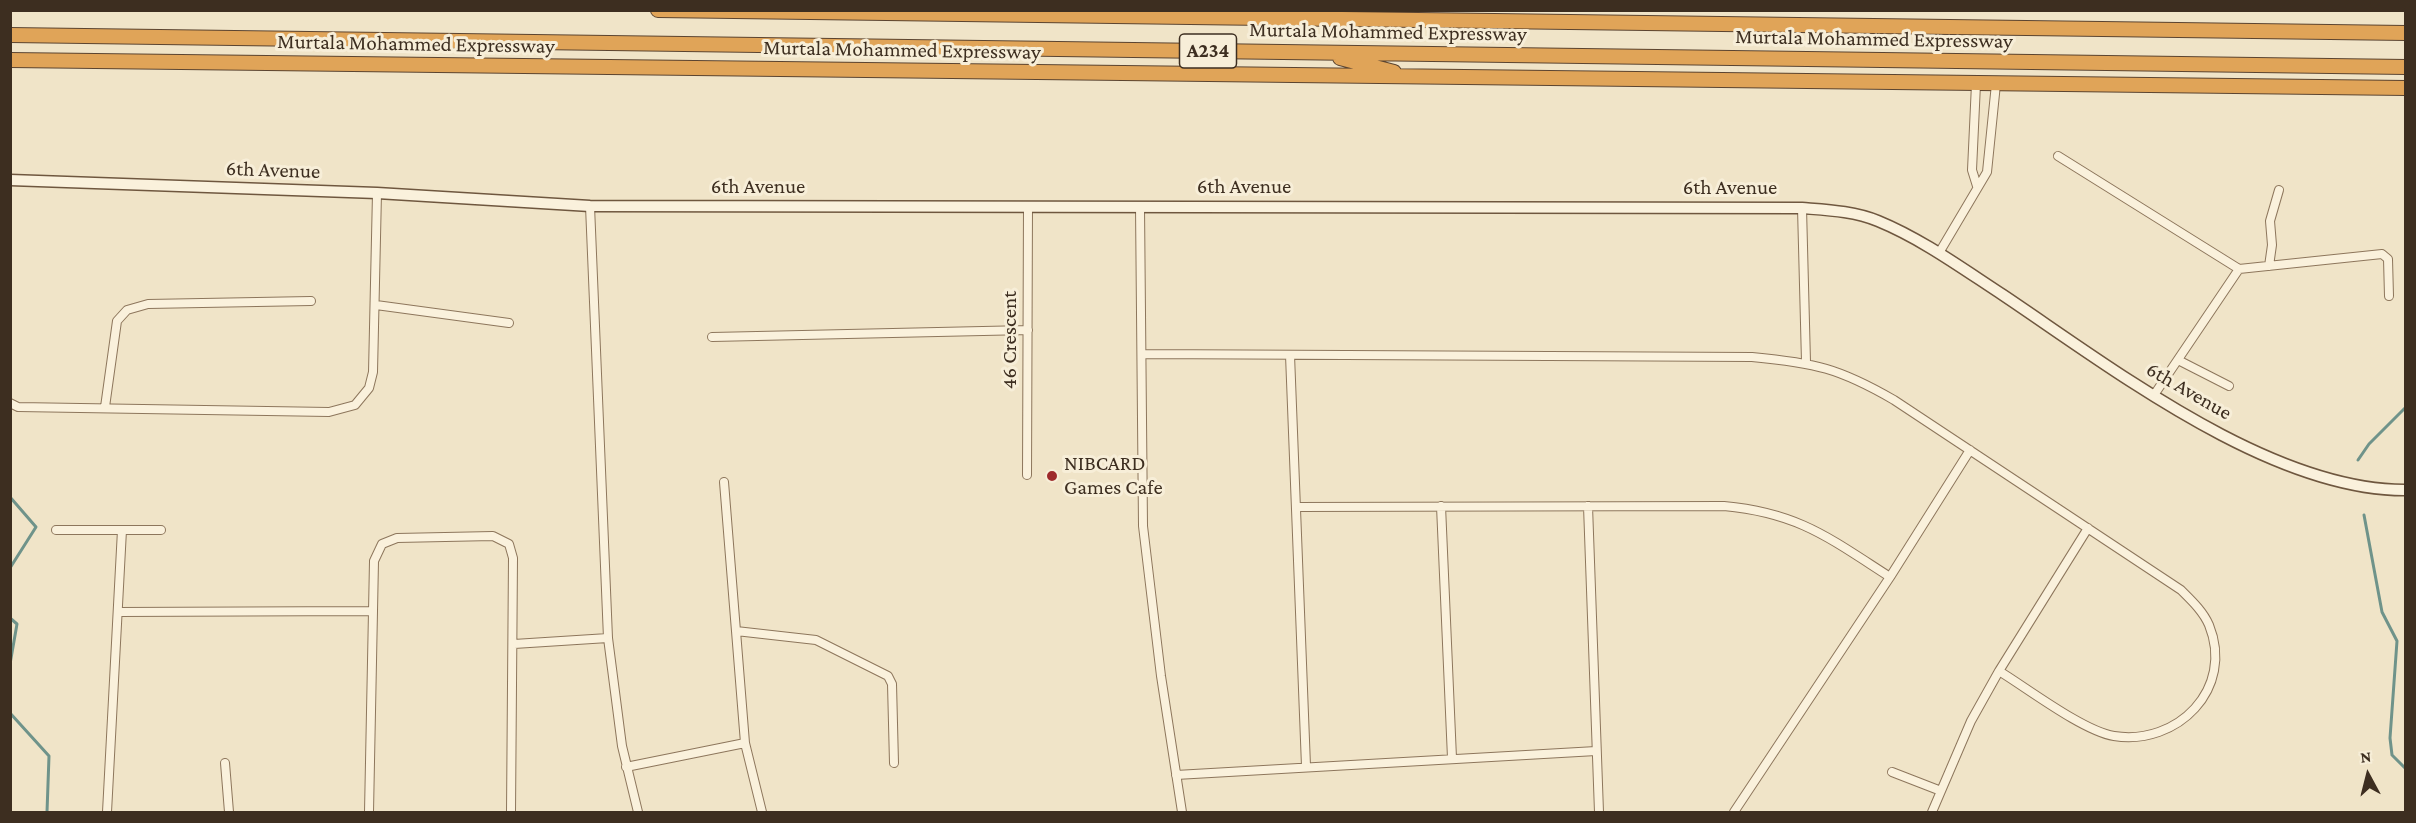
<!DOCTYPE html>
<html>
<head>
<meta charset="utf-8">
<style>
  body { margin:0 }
  #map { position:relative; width:2416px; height:823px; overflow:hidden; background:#f0e4c8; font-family:"Crimson Pro",serif }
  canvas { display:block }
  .frame { position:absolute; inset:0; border:12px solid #3d2e20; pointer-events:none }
  .north { position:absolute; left:2338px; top:745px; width:60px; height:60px; -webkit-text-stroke:4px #f7eed8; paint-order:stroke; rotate:353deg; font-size:16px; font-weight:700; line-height:24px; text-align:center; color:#3d2e20 }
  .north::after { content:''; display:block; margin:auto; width:21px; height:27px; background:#3d2e20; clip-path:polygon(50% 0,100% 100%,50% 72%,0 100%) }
</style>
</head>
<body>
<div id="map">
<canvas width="2416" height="823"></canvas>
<div class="frame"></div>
<div class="north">N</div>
</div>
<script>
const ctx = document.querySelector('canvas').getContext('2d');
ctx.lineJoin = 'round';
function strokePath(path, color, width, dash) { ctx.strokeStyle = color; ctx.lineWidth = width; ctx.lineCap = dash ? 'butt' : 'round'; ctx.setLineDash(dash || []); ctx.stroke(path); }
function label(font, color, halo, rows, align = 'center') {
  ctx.font = font + ' "Crimson Pro",serif'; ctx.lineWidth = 6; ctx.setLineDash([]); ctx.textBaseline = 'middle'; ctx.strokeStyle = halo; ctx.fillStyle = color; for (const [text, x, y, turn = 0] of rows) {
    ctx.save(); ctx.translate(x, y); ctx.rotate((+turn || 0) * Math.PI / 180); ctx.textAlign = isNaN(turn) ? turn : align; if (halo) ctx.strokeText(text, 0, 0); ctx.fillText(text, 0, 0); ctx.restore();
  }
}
strokePath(new Path2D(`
  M2358 460 2369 444 2406 407
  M10 497 36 527 10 568
  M2364 515 2382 612 2397 641 2390 738 2392 755 2406 769
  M10 618 17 624 10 664
  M10 713 49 756 47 812`), '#6f938a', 3);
const street = new Path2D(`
  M1976 84 1972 170 1977 186
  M2058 156 2239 269 2382 254 2388 259 2389 296
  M590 206 608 638 622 746 638 812
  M1140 207 1143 526 1161 676 1182 812
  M1802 208 1806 362
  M1939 253 1987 172 1996 84
  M2269 266 2272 245 2270 221 2279 190
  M376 305 509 323
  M712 337 1028 330
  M1142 354 1752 357C1815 363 1839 368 1894 400L2181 590C2191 600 2203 611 2209 625 2235 689 2177 746 2114 736 2083 731 2027 688 1999 671
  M1290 355 1306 766
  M2178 360 2229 386
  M2154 395 2239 269
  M10 403 18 407 329 412 355 405 369 388 373 372 377 193
  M105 407 117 321 127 310 148 304 311 301
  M1027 475 1028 206
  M724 482 745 743 762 812
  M1441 506 1452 758
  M1588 506 1599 812
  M1297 507 1724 506C1799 513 1829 538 1890 577
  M56 530H161
  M118 612 371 611
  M736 631 816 640 888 676 892 684 894 763
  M514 644 608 638
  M225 763 229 812
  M626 767 745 743
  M1892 772 1941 791
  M1176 775 1596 751
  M107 812 122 530
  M369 812 374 561 382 544 397 538 493 536 509 544 513 558 511 812
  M1734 812 1890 577 1970 450
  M1932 812 1971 721 1999 671 2088 528`);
const secondary = new Path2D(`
  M10 180 377 193 590 206 1802 208C1827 210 1854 211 1878 221 1922 239 1963 269 2003 295 2112 368 2271 491 2406 490`);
const highway = new Path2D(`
  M658 10 2406 33
  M10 35 2406 67
  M1340 58 1394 72
  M10 60 2406 88`);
strokePath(street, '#8d765c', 10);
strokePath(secondary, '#6f573f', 13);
strokePath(highway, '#5b4430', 16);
strokePath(street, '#faf1dc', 8);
strokePath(secondary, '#faf1dc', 10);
strokePath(highway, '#e0a458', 14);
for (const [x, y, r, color] of [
  [1052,476,6,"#9e2a2b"]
]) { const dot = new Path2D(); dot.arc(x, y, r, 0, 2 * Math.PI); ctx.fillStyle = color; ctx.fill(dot); strokePath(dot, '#f7eed8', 2); }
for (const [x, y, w] of [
  [1208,51,57]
]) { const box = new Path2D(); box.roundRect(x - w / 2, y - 17, w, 34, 4.5); ctx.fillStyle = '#f7eed8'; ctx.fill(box); strokePath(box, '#3d2e20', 1.5); }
label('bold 20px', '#3d2e20', null, [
  ["A234",1208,51]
]);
label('21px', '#3d2e20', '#f7eed8', [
  ["Murtala Mohammed Expressway",1388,32,1],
  ["Murtala Mohammed Expressway",1874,39,1],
  ["Murtala Mohammed Expressway",416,44,1],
  ["Murtala Mohammed Expressway",902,50,1],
  ["6th Avenue",273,170,2],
  ["6th Avenue",758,187],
  ["6th Avenue",1244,187],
  ["6th Avenue",1730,188],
  ["46 Crescent",1010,340,-90],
  ["6th Avenue",2189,391,30]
]);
label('21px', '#3d2e20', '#f7eed8', [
  ["NIBCARD",1064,464],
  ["Games Cafe",1064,488]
], 'left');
</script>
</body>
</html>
